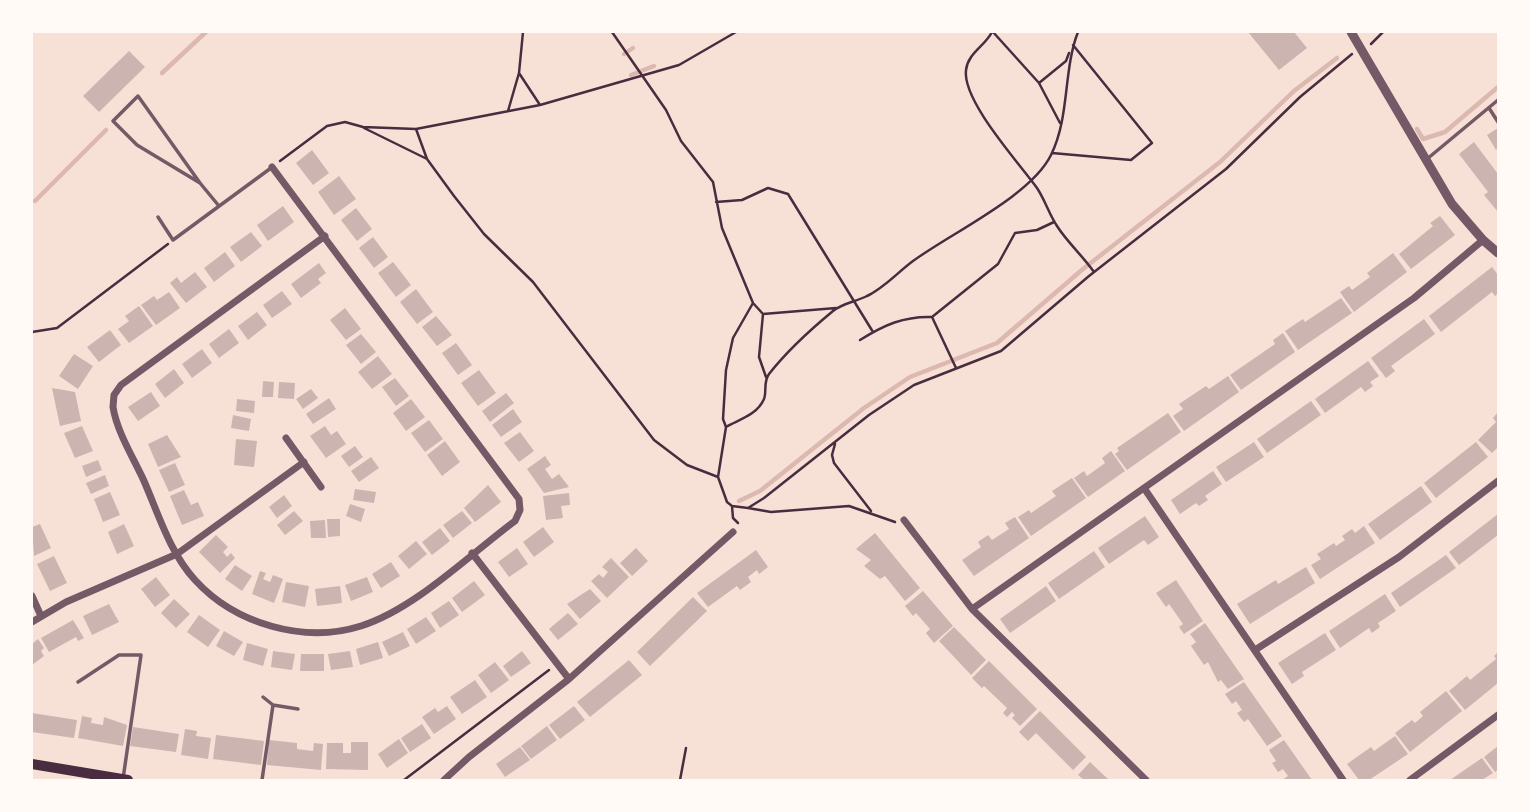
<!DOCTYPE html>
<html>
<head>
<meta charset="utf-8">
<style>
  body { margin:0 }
  #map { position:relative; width:1530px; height:812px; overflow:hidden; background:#f7e1d7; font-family:Ubuntu,sans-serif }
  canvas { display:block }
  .frame { position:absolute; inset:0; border:33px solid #fffaf5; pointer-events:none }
</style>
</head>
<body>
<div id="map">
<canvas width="1530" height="812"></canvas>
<div class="frame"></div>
</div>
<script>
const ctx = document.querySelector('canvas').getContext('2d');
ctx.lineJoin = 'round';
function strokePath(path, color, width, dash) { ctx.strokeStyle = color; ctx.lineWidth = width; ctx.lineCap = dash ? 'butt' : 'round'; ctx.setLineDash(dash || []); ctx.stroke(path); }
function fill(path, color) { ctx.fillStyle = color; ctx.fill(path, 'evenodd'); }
strokePath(new Path2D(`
  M624 54 633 48
  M162 73 206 32
  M631 75 654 66
  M1417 129 1423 139 1445 132 1498 87
  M35 201 106 130
  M739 501 760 491 864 408 910 377 997 343 1083 269 1220 162 1294 91 1337 58`), '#dcb8b0', 4.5);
fill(new Path2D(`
  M1248 32H1294L1307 48 1279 70Z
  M129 51 145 67 99 112 83 96Z
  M1498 128V148L1496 150 1487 135Z
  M1474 142 1498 174V212L1484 195 1488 192 1459 154Z
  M312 150 329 173 313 185 296 163Z
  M339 176 356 199 334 215 318 192Z
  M283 206 294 222 268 241 257 225Z
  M356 208 372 229 357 241 341 220Z
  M1440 216 1455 235 1411 269 1399 254 1433 226 1430 223Z
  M251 232 262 246 241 262 230 247Z
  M373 237 388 257 374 268 359 248Z
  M225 252 235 266 214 282 204 268Z
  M1393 253 1407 272 1354 312 1340 292 1349 286 1352 290 1370 277 1367 273Z
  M393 262 411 285 396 297 378 273Z
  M319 263 326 273 318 279 321 283 301 298 291 284Z
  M1492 267 1498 275V293L1495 296 1492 292 1441 332 1429 316Z
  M195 272 207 287 186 303 170 283 177 277 181 283Z
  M416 289 433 312 417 324 400 302Z
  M282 291 292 304 272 318 263 305Z
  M169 292 180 308 156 325 141 305 154 296 157 300Z
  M1341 298 1352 313 1298 350 1285 331 1303 319 1305 322Z
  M139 306 153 326 129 343 118 329 129 321 125 316Z
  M345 308 361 329 346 340 330 320Z
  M257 312 267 325 248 340 238 326Z
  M436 316 452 335 437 346 422 327Z
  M1424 319 1435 334 1391 366 1395 371 1386 378 1371 358Z
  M229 329 239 343 219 358 209 344Z
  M110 330 121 345 99 362 87 347Z
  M1283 333 1295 352 1241 390 1230 375 1275 344 1273 340Z
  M361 334 376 352 361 364 346 345Z
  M456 343 472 365 458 375 442 353Z
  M202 349 212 363 192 378 182 364Z
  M74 354 93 366 78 389 59 376Z
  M378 356 392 374 372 389 358 372Z
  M1368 361 1379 376 1370 382 1373 386 1365 392 1361 387 1325 413 1315 399Z
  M174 369 184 383 165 398 155 384Z
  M479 370 496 393 478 406 461 383Z
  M1228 376 1239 392 1184 431 1173 416 1183 409 1179 404 1206 386 1209 389Z
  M395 378 409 396 396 406 382 387Z
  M263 381 274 382 273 397H262Z
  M279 382 295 383 294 399 278 398Z
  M52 388 75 392 81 421 60 426Z
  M311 389 318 398 303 409 296 399Z
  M151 392 160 406 138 421 128 407Z
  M506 393 514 403 490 422 482 411Z
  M329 398 336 409 313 424 306 414Z
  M237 399 255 401 254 413 236 411Z
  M411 399 425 417 406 431 393 413Z
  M1311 401 1321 415 1267 453 1257 439Z
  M513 409 522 422 501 437 492 425Z
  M1498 412V447L1492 453 1478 440 1496 422 1493 418Z
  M1168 413 1181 432 1127 470 1115 454 1119 451 1117 448Z
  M233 415 251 419 249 431 231 428Z
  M429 420 443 439 425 452 411 433Z
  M82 426 93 451 75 458 64 433Z
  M325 426 331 435 337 431 346 444 326 458 310 436Z
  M520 432 534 451 519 462 504 443Z
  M167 435 181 457 158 467 148 444Z
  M236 439 257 441 254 467 234 465Z
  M445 441 460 462 442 476 427 455Z
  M1254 442 1264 457 1226 482 1216 467Z
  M1476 442 1488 457 1436 498 1424 483Z
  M355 446 363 457 349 467 341 456Z
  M1111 451 1125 471 1088 497 1074 478 1084 471 1087 476 1105 463 1102 458Z
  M545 456 551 465 545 469 552 479 559 474 569 487 544 493 527 469Z
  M371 457 379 468 359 482 351 471Z
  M98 460 102 470 86 477 82 466Z
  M175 463 185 485 169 492 159 470Z
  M1213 471 1222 484 1205 496 1208 500 1199 506 1196 503 1180 514 1171 500Z
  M105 475 109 486 91 494 86 483Z
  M1072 478 1086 498 1031 536 1018 517 1029 510 1031 513 1056 496 1052 491Z
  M488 485 501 502 475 522 464 508Z
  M1421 486 1432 502 1380 540 1368 524Z
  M355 489 376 492 374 503 353 500Z
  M184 490 191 505 198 502 204 516 182 525 170 496Z
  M110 492 120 515 103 522 94 499Z
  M569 493 570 505 561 506 563 518 546 520 543 496Z
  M284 495 292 506 277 518 269 507Z
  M350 504 365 509 361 522 346 516Z
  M294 511 303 521 285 535 277 525Z
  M462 511 472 523 453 538 443 525Z
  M1498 514V535L1459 565 1449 552Z
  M1145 516 1159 537 1148 545 1144 540 1109 564 1098 548Z
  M1015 517 1029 538 974 576 962 560 981 547 978 542 988 535 992 540 1009 529 1005 523Z
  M327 519H340V536L328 537Z
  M325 520 326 538H311L310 521Z
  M40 524 51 548 34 556 32 527Z
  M124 524 134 546 117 554 108 532Z
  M1364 526 1375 543 1320 579 1311 565 1321 559 1317 554 1334 543 1336 546 1345 540 1342 536 1352 529 1355 533Z
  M543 527 554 542 534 557 523 542Z
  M440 528 450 541 432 555 422 542Z
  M875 533 920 588 905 601 885 576 880 579 864 566 871 560 856 549Z
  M216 535 228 547 223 552 227 557 231 553 235 558 220 573 199 552Z
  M416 541 427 554 409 569 398 556Z
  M517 548 528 564 509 577 498 562Z
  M636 548 648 561 632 576 620 563Z
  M756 550 768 567 759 574 757 570 748 577 751 582 740 590 737 586 708 607 697 593Z
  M1094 551 1105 567 1059 599 1048 583Z
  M1446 555 1456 568 1400 607 1391 593Z
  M54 556 67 583 50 591 37 564Z
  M611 558 629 577 607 598 591 581 599 574 603 578 608 572 602 567Z
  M391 562 400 576 381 588 372 574Z
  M235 565 252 576 242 591 225 579Z
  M1306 567 1315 583 1250 624 1237 604 1276 580 1278 584Z
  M260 571 266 573 263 579 270 582 273 575 283 579 274 603 252 594Z
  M156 577 170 595 155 607 141 589Z
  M367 577 373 592 351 601 345 585Z
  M1176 580 1203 621 1184 634 1179 627 1183 624 1169 604 1166 607 1156 593Z
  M474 581 485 595 462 612 452 598Z
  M286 582 309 586 305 607 282 602Z
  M340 586 342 603 317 606 315 589Z
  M1046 586 1056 601 1010 633 1000 619Z
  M590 589 601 601 580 619 567 604Z
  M923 591 953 626 934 643 926 633 930 629 916 613 913 616 905 606Z
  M1385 594 1396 611 1378 623 1380 627 1372 633 1369 628 1340 648 1329 631Z
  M693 597 707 611 650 666 637 652Z
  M174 599 190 614 176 628 161 613Z
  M449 601 459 615 440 628 431 613Z
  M109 604 119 622 92 635 83 616Z
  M568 613 578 624 558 640 549 629Z
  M199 615 220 630 208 647 187 632Z
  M426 617 436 631 416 644 407 629Z
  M73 620 84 638 78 641 76 637 49 652 41 638Z
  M1205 623 1244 679 1228 689 1221 680 1218 682 1208 662 1204 665 1191 646 1196 642 1190 634Z
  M954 627 986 660 971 675 939 641Z
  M224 631 243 642 234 656 216 646Z
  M403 632 410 646 389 656 382 642Z
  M1325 633 1336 650 1302 672 1304 676 1292 684 1278 663Z
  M38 639 44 648 41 651 44 656 32 665V644Z
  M378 642 383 658 360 665 356 649Z
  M247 643 268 649 263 666 243 660Z
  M273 651 295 654 292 670 271 667Z
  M350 651 353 667 331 670 328 654Z
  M522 651 531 663 511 677 503 666Z
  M1498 652V683L1465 710 1449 691 1467 676 1470 680 1496 659 1494 656Z
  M301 654H324V671H300Z
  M629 660 642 675 590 717 577 702Z
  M989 661 1037 709 1020 726 1012 718 1015 715 1012 712 1007 717 1003 713 1007 708 984 686 982 688 972 678Z
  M495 662 509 680 491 693 478 675Z
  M475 680 487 697 462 714 450 697Z
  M1244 682 1282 736 1267 746 1248 719 1244 722 1237 713 1242 710 1236 701 1232 704 1225 694Z
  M1446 691 1462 711 1410 752 1395 733 1412 720 1415 723 1423 716 1420 712Z
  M447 706 456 719 434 734 422 717 435 708 438 712Z
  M574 706 585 720 560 739 549 725Z
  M1040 711 1086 757 1073 770 1036 733 1028 741 1019 732Z
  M32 713 77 720 74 738 32 732Z
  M82 716 92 718 91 723 103 725 104 717 127 725 123 746 78 738Z
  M422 724 431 738 410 752 401 738Z
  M547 726 557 740 531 759 521 746Z
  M133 727 179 734 176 752 130 746Z
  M185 729 197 731 196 736 211 738 208 759 181 755Z
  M216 735 264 741 261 765 213 759Z
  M1395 736 1408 754 1369 780H1359L1347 764 1371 747 1374 751Z
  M399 739 408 753 387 768 378 754Z
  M269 740 297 743V749L313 751 314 743 323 744 321 770 267 765Z
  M1284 740 1312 780H1282L1288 776 1283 769 1278 772 1272 763 1276 761 1269 750Z
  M351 742H368V770L326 769 327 743H343V753H351Z
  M1498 746V770L1495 772 1484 757Z
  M520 747 530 760 505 777 496 764Z
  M1482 758 1493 773 1482 780H1450Z
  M1090 762 1109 780H1084L1078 775Z`), '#ccb4b1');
strokePath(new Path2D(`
  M612 32 666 110 681 141 713 182 722 228 753 303 763 314 759 357 766 377
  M992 32C985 46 968 53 966 70 962 101 1020 164 1037 188 1045 200 1049 214 1057 226 1067 242 1083 256 1094 272
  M993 32 1039 83 1066 61 1069 53
  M1371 44 1383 32
  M519 73 540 105
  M1039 83 1060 123
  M508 111 519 73 523 32
  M364 128 427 159
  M416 129 427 159 454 196 484 234 533 282 654 440 687 465 718 477 727 502 732 506 733 518 738 523
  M1052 153 1131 160 1152 143 1073 45
  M280 161 327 126 345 122 363 127 416 129 540 105 679 65 736 32
  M716 202 742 200 768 188 788 194 873 332
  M763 314 836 308
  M32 332 57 328 168 244
  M860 340C884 325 904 316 932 317
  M956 368 932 317 998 264 1015 233 1037 230 1054 222
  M726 427C740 419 757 415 764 399 767 391 763 382 769 374 787 351 810 330 833 311 843 303 855 302 867 296 884 288 898 272 913 261 951 233 1031 196 1051 155 1070 117 1063 70 1078 32
  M835 444 832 455 834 463 871 511
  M718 477 726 427 723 419 726 370 733 338 753 303
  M732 506 748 508 764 498 869 415 914 385 1001 351 1089 276 1226 169 1300 97 1352 54
  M748 508 771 512 849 506 895 522
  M404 780 549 670
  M680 780 686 748`), '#4a2c40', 2.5);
strokePath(new Path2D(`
  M1489 108 1498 122
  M1427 159 1498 100
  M200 183 138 96 113 121 137 145 200 183 219 206
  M158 217 173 240 271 168
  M78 682 119 655H141L123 779
  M263 697 273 705 298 709
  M262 780 273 705`), '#755966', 3.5);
strokePath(new Path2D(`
  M272 167 519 499 520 510 515 521C469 555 415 609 361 626 304 644 235 624 195 580 170 553 158 513 144 481 133 457 117 432 113 407L114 395 121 385 325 236
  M286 438 321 487
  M1144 488 1343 780
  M904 520 972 609 1146 780
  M472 553 569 679
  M32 596 41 616
  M972 609 1414 298 1483 240
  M32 622 66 602 177 554 304 462
  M1255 650 1399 557 1498 481
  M444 780 469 757 569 679 733 532
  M1410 780 1498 715`), '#755966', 7);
strokePath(new Path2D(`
  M1351 32 1452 204 1483 240 1498 253`), '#755966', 9);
strokePath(new Path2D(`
  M32 764 128 780`), '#4a2c40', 10);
</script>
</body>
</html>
